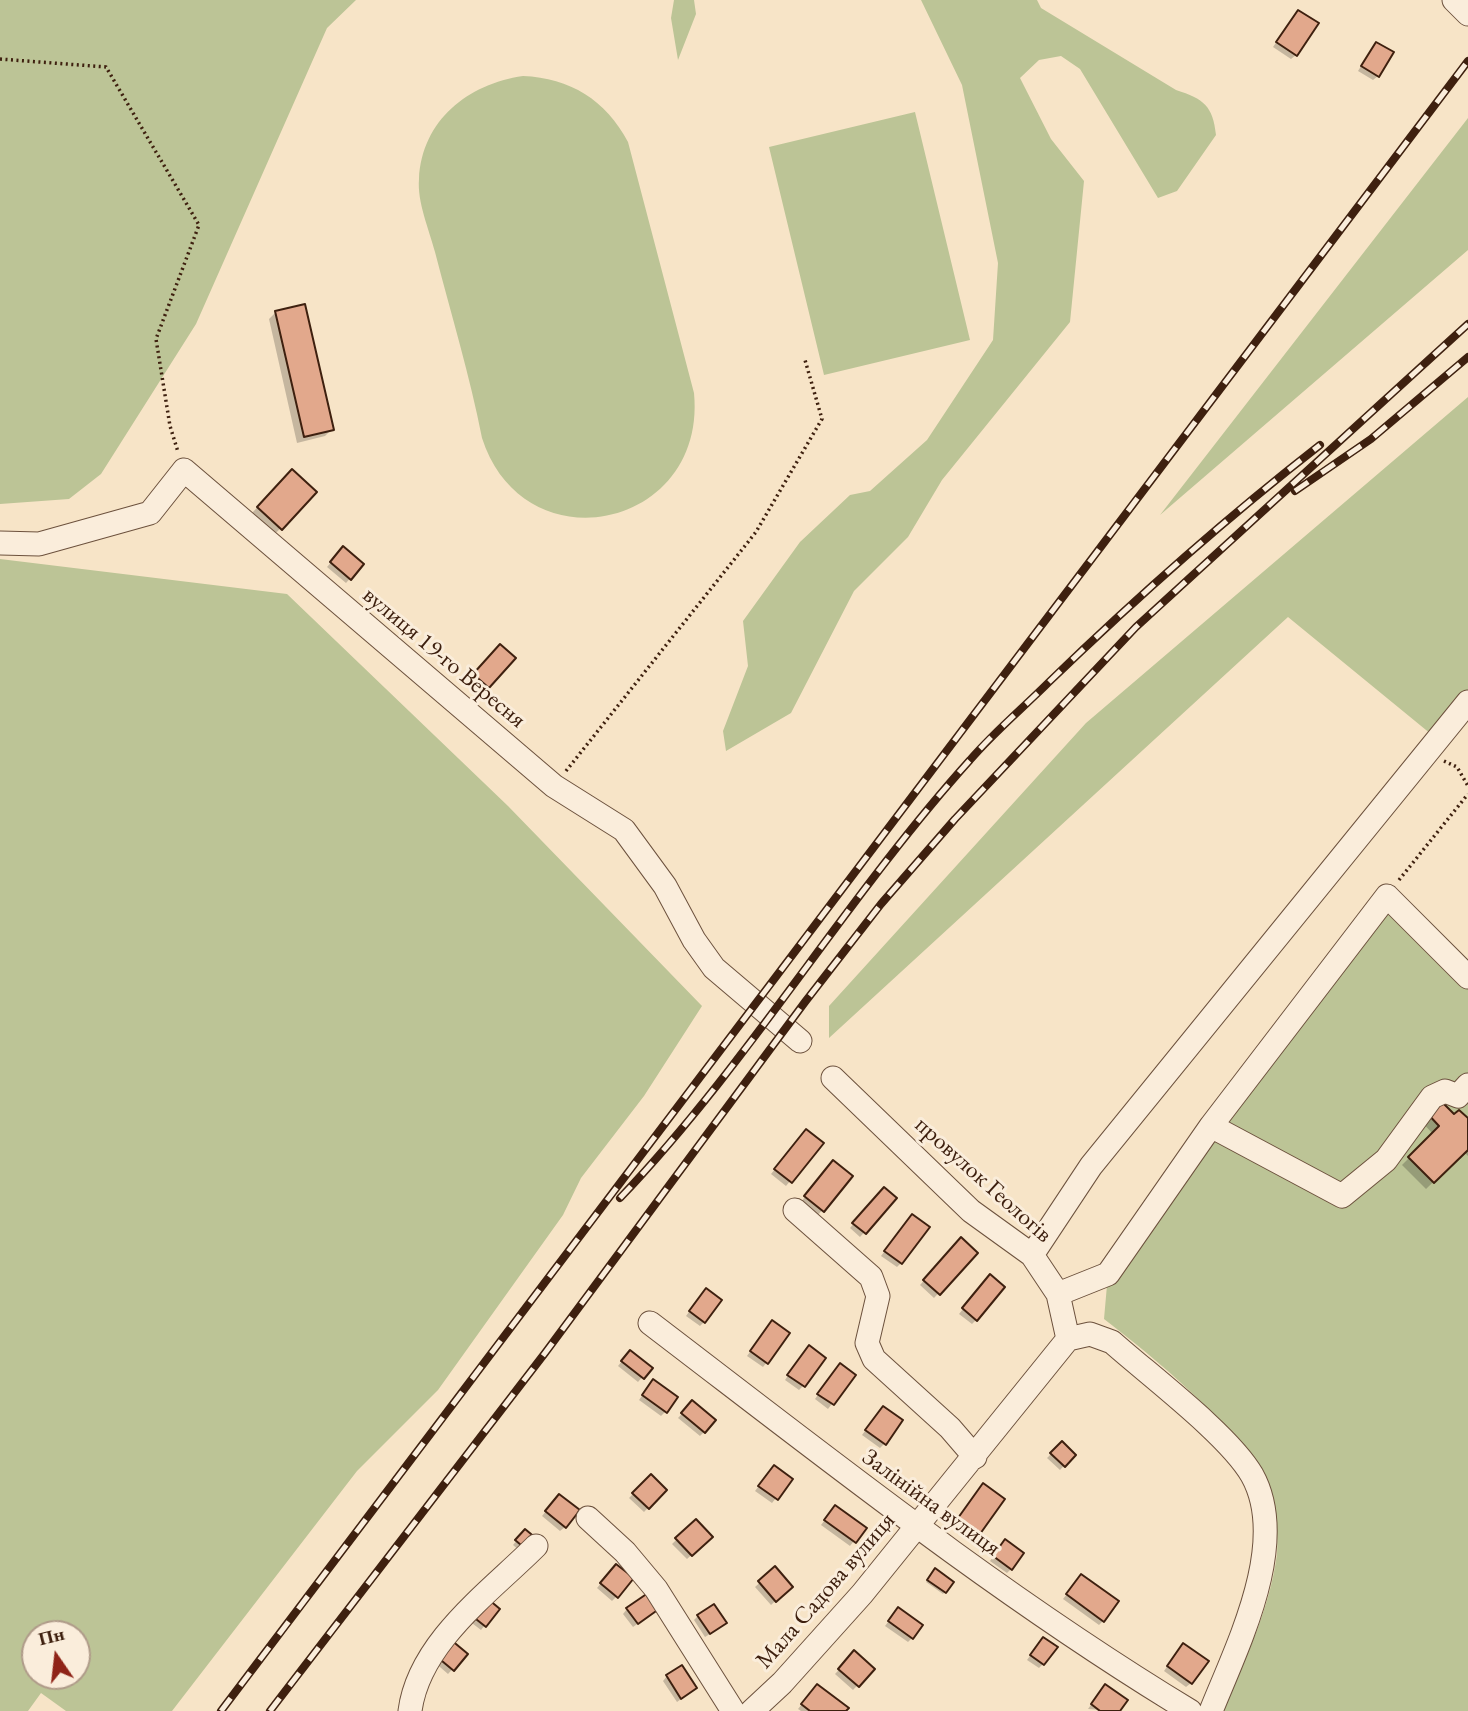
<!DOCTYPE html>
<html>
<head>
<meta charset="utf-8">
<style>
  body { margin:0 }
  #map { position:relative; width:1468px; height:1711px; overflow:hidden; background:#f7e4c7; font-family:"EB Garamond",serif }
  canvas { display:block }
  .north { position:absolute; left:21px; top:1620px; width:70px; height:70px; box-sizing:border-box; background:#faeddb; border:2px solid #af9b89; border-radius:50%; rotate:346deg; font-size:19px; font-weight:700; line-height:28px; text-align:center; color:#3e200f }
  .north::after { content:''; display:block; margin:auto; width:24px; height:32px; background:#8f2418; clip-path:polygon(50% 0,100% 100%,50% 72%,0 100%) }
</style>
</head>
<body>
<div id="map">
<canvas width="1468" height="1711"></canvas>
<div class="north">Пн</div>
</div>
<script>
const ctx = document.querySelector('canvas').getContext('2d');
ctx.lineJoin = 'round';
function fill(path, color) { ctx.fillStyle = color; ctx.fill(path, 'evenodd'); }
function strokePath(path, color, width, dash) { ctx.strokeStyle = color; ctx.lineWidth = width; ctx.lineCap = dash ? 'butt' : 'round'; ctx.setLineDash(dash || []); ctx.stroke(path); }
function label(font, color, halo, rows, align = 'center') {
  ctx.font = font + ' "EB Garamond",serif'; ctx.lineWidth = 6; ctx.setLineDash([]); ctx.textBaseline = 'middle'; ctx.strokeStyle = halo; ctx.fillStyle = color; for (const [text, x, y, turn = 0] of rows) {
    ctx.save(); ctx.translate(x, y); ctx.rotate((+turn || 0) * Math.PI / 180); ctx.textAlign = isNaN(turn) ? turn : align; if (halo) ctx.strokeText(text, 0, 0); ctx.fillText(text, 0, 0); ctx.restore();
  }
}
fill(new Path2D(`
  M0 0H356L327 28 196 324 101 474 69 499 0 504Z
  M674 0H694L696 14 678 60 671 18Z
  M921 0H1037L1041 8 1176 90C1204 99 1213 106 1216 135L1177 191 1158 198 1080 69 1061 56 1039 60 1020 78 1051 139 1084 181 1070 322 942 480 908 537 854 591 791 713 726 751 723 731 748 666 743 621 800 542 850 495 870 491 927 440 993 340 998 263 962 85Z
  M523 76C570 78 606 100 628 142L694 393C707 529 524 568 482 438 470 376 451 314 435 252 429 229 417 202 419 179 422 120 468 84 523 76Z
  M915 112 970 340 824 375 769 147Z
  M1468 118V250L1160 515Z
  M1468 397V702L1437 739 1288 617 829 1038V1006L1086 723Z
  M0 559 287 594 508 806 702 1006 644 1096 581 1178 563 1215 438 1390 357 1471 172 1711H66L41 1693 28 1711H0ZM35 1634H77V1676H35Z
  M1387 896 1468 970V1711H1224C1244 1661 1270 1609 1277 1554 1279 1531 1274 1498 1262 1477 1230 1420 1156 1359 1104 1319L1108 1274Z`), '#bcc496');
fill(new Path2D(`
  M1294 16 1296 55 1291 59 1273 47Z
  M1372 48 1378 76 1373 80 1358 71Z
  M276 312 332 429 325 436 297 443 269 319Z
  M292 471 315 492 274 535 251 514Z
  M343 549 362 565 346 583 327 567Z
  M500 647 513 659 483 691 470 679Z
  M1439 1101 1454 1117 1468 1121V1156L1464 1152 1426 1189 1402 1165 1433 1134 1420 1120Z
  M802 1136 821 1143 786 1186 771 1174Z
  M829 1167 851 1176 818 1215 801 1202Z
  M880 1193 895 1198 860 1237 850 1228Z
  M908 1220 901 1263 897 1267 881 1256Z
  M961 1240 975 1253 934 1298 920 1285Z
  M986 1281 976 1320 972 1324 959 1314Z
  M702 1294 704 1322 700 1326 686 1316Z
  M768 1327 767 1362 763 1367 747 1356Z
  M804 1352 803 1386 799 1390 785 1380Z
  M626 1356 650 1368 638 1382 618 1366Z
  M836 1369 854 1375 828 1409 815 1399Z
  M649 1386 665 1412 661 1416 639 1400Z
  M692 1403 704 1432 700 1436 678 1418Z
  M879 1412 884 1444 880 1448 862 1435Z
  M1062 1443 1074 1455 1060 1470 1047 1458Z
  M770 1472 791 1480 772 1503 755 1491Z
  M651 1476 665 1490 644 1512 629 1498Z
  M979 1489V1533L975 1537 955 1523Z
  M555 1500 565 1527 560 1531 542 1516Z
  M831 1512 864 1528 850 1546 821 1525Z
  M696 1521 711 1537 687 1559 672 1544Z
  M525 1531 528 1558 513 1545Z
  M1001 1546 1011 1569 1007 1573 990 1561Z
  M775 1569 790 1587 771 1605 755 1587Z
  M612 1570 616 1597 612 1601 597 1588Z
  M935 1570 952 1582 943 1594 926 1582Z
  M1077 1581 1103 1621 1099 1625 1063 1599Z
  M477 1601 485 1625 481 1630 464 1617Z
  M627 1609 653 1613 633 1627 623 1614Z
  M894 1614 912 1638 908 1642 885 1626Z
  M698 1616 721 1627 705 1637 694 1620Z
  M1039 1643 1043 1664 1039 1668 1027 1660Z
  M1179 1649 1191 1683 1186 1687 1164 1671Z
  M855 1653 873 1669 853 1690 835 1674Z
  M466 1654 448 1674 433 1661Z
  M667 1676 691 1692 677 1702 663 1681Z
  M813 1690 844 1711H801L798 1709Z
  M1101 1690 1118 1711 1088 1709Z`), '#0003');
const building = new Path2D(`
  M1298 10 1319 23 1297 56 1276 42Z
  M1376 42 1394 52 1379 77 1361 66Z
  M305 304 334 430 304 437 275 311Z
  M292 469 317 492 282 530 257 507Z
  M343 546 364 564 351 580 330 562Z
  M500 644 516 658 489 688 473 674Z
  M1439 1099 1454 1114 1459 1110 1468 1118V1150L1434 1183 1408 1157 1439 1126 1426 1112Z
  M806 1129 824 1143 792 1183 774 1169Z
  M833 1160 853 1176 824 1212 804 1196Z
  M884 1187 897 1198 866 1234 852 1223Z
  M912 1214 930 1227 902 1264 884 1251Z
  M961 1237 978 1253 940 1295 923 1280Z
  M990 1274 1005 1287 977 1321 962 1308Z
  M706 1288 722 1300 705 1323 689 1311Z
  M772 1320 790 1333 768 1364 750 1351Z
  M809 1345 826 1358 805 1387 787 1375Z
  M630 1350 653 1368 644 1379 621 1361Z
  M840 1363 856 1375 834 1405 817 1394Z
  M653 1379 678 1397 667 1413 642 1395Z
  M692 1400 716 1420 705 1433 681 1413Z
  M883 1406 903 1420 886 1445 865 1430Z
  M1062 1441 1076 1455 1065 1467 1050 1453Z
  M774 1465 793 1479 778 1500 758 1486Z
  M651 1474 667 1490 649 1509 632 1493Z
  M983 1483 1005 1499 980 1534 958 1518Z
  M559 1494 580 1510 566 1528 545 1511Z
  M835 1505 867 1528 856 1543 824 1520Z
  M696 1519 713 1537 692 1556 675 1538Z
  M525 1529 543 1544 533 1555 515 1540Z
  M1005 1539 1024 1553 1012 1570 993 1556Z
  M616 1564 634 1578 618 1598 600 1583Z
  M775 1566 793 1587 776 1602 758 1581Z
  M935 1568 954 1582 946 1593 927 1580Z
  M1081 1574 1119 1601 1104 1622 1066 1594Z
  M648 1593 659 1609 638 1624 626 1608Z
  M482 1594 500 1609 486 1627 467 1612Z
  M714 1604 727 1623 710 1634 697 1615Z
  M898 1607 923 1625 913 1639 888 1621Z
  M1043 1637 1058 1647 1044 1665 1030 1655Z
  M450 1639 468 1654 454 1671 436 1656Z
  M1183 1643 1209 1661 1192 1684 1167 1666Z
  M854 1650 875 1669 859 1687 838 1669Z
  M682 1665 697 1688 681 1699 666 1675Z
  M817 1684 849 1708 846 1711H810L801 1704Z
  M1105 1684 1128 1700 1120 1711H1100L1091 1704Z`);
fill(building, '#e2a88c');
strokePath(building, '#3e200f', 2);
const minor = new Path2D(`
  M1454 0 1468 14
  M0 543 39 544 150 513 184 470 554 786 624 830 665 886 694 940 714 968 800 1041
  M833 1078 971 1211 1032 1255 1058 1294 1068 1339
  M1211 1126 1342 1196 1386 1160 1432 1097 1445 1091 1458 1096 1468 1085
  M795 1210 871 1277 878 1296 867 1343 874 1359 950 1428 975 1457
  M1032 1255 1091 1166 1468 702
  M1058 1294 1108 1274 1211 1126 1387 896 1468 977
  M650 1323C827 1458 1000 1596 1190 1711
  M1068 1339 1090 1334 1112 1342C1149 1375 1229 1435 1252 1475 1290 1543 1237 1646 1211 1711
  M588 1518 625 1552 656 1589 733 1711
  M410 1711C419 1642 490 1592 536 1546
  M752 1711 782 1683 862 1594 1068 1339`);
strokePath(minor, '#6c513d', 25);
strokePath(new Path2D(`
  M0 59 106 67 199 225 156 339 170 426 178 452
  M1444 761 1457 767 1468 786
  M566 771 756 532 822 419 805 360
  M1399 880 1468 794`), '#3e200f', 3.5, [2, 3.5]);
strokePath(minor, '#faeddb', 23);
const rail = new Path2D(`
  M1295 491 1371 439 1468 357
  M620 1198C749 1063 845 899 970 760 994 732 1023 708 1049 682 1136 598 1225 519 1320 445
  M221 1711 1468 61
  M270 1711 545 1353 805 1002 881 904 955 819 1136 627 1468 324`);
strokePath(rail, '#3e200f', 8);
strokePath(rail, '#faeddb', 5, [16]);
label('24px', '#3e200f', '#faeddb', [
  ["вулиця 19-го Вересня",444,658,40],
  ["провулок Геологів",983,1180,42],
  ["Залінійна вулиця",931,1503,36],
  ["Мала Садова вулиця",826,1591,-49]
]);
</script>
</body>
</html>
